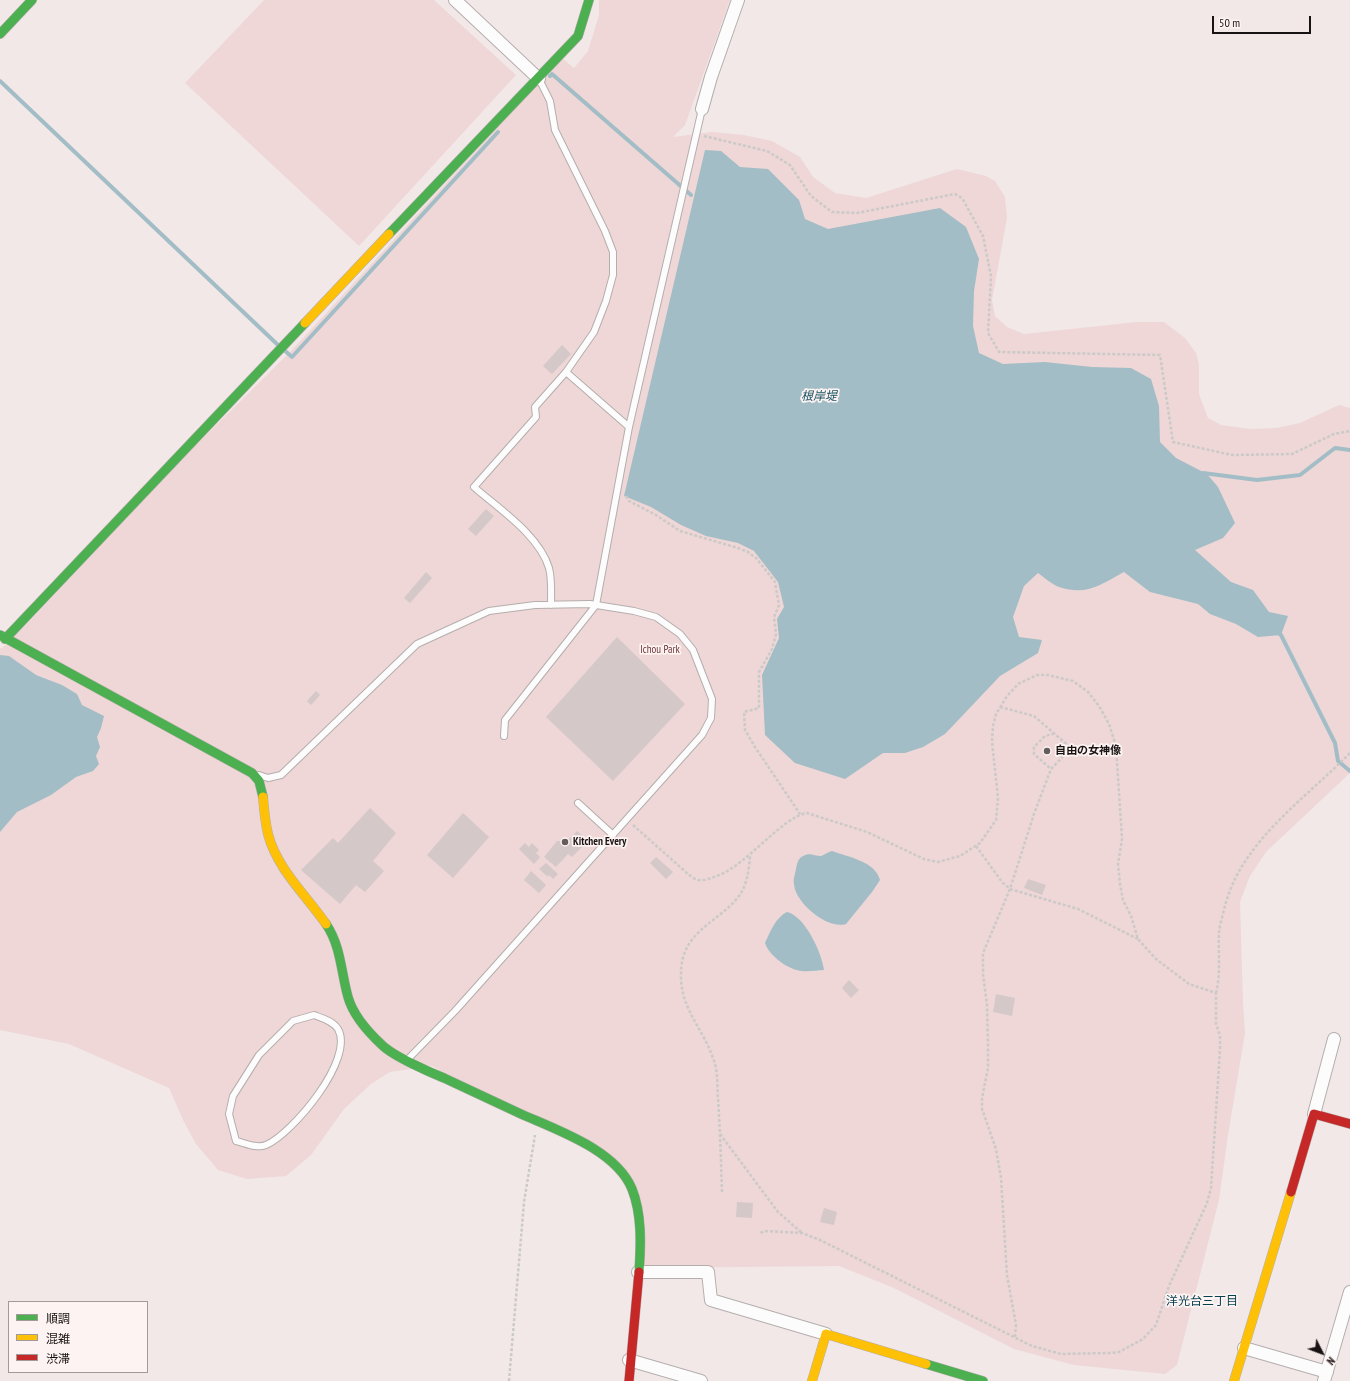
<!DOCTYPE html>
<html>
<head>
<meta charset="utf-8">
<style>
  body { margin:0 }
  #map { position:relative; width:1350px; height:1381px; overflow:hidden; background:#f2e8e8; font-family:"PT Sans Narrow","Noto Sans JP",sans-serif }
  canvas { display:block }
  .legend { position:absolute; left:8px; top:1301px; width:140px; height:72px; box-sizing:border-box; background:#fef3f3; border:1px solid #a29999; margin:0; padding:5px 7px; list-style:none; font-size:12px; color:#181212 }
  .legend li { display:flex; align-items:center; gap:8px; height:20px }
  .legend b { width:20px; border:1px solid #a29999 }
  .north { position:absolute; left:1302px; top:1333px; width:40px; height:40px; -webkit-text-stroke:3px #fef3f3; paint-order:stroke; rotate:132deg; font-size:11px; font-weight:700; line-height:16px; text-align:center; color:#181212 }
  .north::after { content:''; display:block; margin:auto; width:14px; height:18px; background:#181212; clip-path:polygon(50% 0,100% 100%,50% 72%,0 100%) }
  .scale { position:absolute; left:1212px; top:16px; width:99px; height:18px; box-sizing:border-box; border:2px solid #181212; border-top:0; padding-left:5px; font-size:12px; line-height:14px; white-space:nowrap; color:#181212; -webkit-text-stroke:3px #fef3f3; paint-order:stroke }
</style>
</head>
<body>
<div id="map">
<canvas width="1350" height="1381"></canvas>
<ul class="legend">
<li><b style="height:5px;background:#4caf50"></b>順調</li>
<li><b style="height:5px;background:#ffc107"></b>混雑</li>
<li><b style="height:5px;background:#c62828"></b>渋滞</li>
</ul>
<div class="north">N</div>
<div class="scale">50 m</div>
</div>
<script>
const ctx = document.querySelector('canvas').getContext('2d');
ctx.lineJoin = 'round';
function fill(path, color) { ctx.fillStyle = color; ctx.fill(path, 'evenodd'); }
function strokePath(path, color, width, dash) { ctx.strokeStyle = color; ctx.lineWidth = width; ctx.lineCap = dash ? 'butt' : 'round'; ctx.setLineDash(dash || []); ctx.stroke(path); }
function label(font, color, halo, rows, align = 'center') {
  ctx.font = font + ' "PT Sans Narrow","Noto Sans JP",sans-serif'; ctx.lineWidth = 3.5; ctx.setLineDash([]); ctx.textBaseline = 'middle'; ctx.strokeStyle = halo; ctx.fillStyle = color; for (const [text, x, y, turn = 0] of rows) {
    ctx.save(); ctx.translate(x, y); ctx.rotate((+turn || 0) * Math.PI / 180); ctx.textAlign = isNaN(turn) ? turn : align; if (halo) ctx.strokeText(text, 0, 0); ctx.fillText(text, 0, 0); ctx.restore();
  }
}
fill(new Path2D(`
  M264 0H434L516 75 359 246 185 83Z
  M599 0H730L685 125 673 137 712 132 744 135 772 141 800 157 813 177 835 193 866 198 957 169 986 176 995 181 1005 197 1007 218 992 300 995 316 1007 327 1024 334 1137 322H1164L1185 338 1196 353 1199 365V394L1208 418 1221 425 1250 429 1276 428 1300 423 1339 405 1350 408V773L1266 852 1250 876 1240 902 1243 1003 1245 1033 1228 1135 1219 1200 1177 1365 1165 1374 1074 1365 1014 1349 894 1288 839 1266 645 1268 625 1169 432 1066 390 1072 371 1084 344 1109 311 1155 286 1176 247 1179 218 1170 196 1144 184 1122 169 1088 69 1044 0 1030V648H2L25 626 184 457 292 350 532 90 563 59 574 68 588 51 599 15Z`), '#eed7d6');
fill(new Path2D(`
  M705 150 721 151 740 167 768 169 799 200 805 219 828 229 940 208 966 227 979 259 974 291 973 326 979 353 1003 364 1045 362 1092 367 1131 368 1151 379 1159 406 1160 442 1176 458 1207 474 1218 487 1235 523 1223 538 1195 550 1231 582 1253 590 1269 612 1288 616 1281 635 1258 637 1236 624 1210 614 1198 604 1150 592 1124 572C1100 585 1087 596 1059 587 1051 584 1044 577 1038 573L1024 586 1013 617 1019 637 1042 640 1038 653 1000 676 945 734 923 747 905 753H883L845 779 795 763 765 735 762 675 779 638 777 619 784 607 778 582 754 551 738 543 706 536 681 525 651 507 624 496Z
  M0 655 9 656 36 675 62 685 77 694 82 705 104 716 101 728 97 737 100 747 96 756 99 764 93 771 76 777 51 795 17 812 0 832Z
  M832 851C848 857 875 861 880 880L872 892 846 924C828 930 795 903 794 884 793 880 795 874 796 869 797 864 798 858 803 856 810 852 814 856 821 856 824 855 828 852 832 851Z
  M787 912C805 916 822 953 824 970 817 970 810 972 802 971 789 970 769 956 765 943 770 932 776 917 787 912Z`), '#a2bdc6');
strokePath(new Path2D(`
  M550 76 552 74 691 195
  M0 81 278 345
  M283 349 292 357 498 132
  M1203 473 1257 480 1300 475 1335 448 1350 450
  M1277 632 1281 635 1335 743 1338 761 1350 771`), '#a2bdc6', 4);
fill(new Path2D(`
  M562 345 571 354 552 374 543 366Z
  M486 509 494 516 476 536 468 529Z
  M426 572 432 578 410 603 404 598Z
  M617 637 685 704 613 781 546 717Z
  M316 691 320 695 311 705 307 701Z
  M370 808 396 833 373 861 384 871 365 892 356 885 340 904 301 870 333 838 338 843Z
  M463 813 489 837 453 878 427 855Z
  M577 831 588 841 572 857 568 854 556 867 544 857 557 841H567Z
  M525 843 529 847 532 843 539 850 536 853 540 857 534 864 519 849Z
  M656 857 673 872 666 879 650 863Z
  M546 863 558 874 553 879 549 875 548 877 539 869Z
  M531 871 546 885 539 893 524 880Z
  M1028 879 1046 885 1042 895 1024 888Z
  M849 980 859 990 851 998 842 988Z
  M996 994 1015 998 1012 1016 993 1012Z
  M737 1202 753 1203 752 1218 736 1217Z
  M824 1208 837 1212 834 1225 820 1222Z`), '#d4c8c8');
const lane = new Path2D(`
  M539 79 550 101 555 130 605 231 613 252V275L606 301 594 332 566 372 535 407 536 417 474 487C499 509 539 535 549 568 552 579 551 593 551 605
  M566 372 629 427
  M504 736 505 720 596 605 629 427 702 109
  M259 775 268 778 281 775 417 644 489 611 535 605 590 604 634 611 656 617 680 634 693 650 712 699 711 718 702 735 455 1011 409 1058
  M578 803 613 835
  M314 1015C322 1018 333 1021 338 1029 355 1059 293 1133 266 1145 257 1149 245 1143 236 1141L229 1114 233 1096 259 1055 293 1021Z`);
const street = new Path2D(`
  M455 0 539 79
  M702 109 711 77 738 0
  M1314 1114 1334 1039
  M638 1272H708L711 1300 826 1334
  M1244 1348 1327 1372
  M629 1360 701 1381
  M1324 1381 1350 1292`);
const fast = new Path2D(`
  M0 34 32 0
  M389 234 578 36 589 0
  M0 635 252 773 259 781 263 797
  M5 639 305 323
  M326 924C341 946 341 972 348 997 353 1015 368 1032 382 1045 393 1056 429 1072 444 1078 470 1090 495 1102 521 1114 557 1130 616 1150 632 1189 642 1214 641 1245 639 1272
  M926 1364 983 1381`);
const slow = new Path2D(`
  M305 323 389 234
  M263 797C264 809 265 822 268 834 277 869 306 895 326 924
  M812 1381 826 1334 926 1364
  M1234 1381 1291 1192`);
const jam = new Path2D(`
  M1291 1192 1314 1114 1350 1124
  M629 1381 639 1272`);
strokePath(lane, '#b5aeae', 8);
strokePath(street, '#b5aeae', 14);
strokePath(fast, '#b5aeae', 10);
strokePath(slow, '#b5aeae', 10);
strokePath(jam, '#b5aeae', 10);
strokePath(new Path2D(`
  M704 136 767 151 790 165 811 196 832 212 857 213 955 194 962 198 983 236 991 276 988 333 999 352 1160 355 1173 442 1232 455 1292 454 1334 434 1350 431
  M626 496 629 501 656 515 680 531 738 548 748 552 757 559 775 582 779 605 774 617 776 634 772 649 759 672V708L744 712 745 730 755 747 800 814
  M1000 707 1034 716 1071 748 1051 769 1034 754V747L1045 736 1053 734
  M633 825 688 874C691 876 695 880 699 880 704 881 711 878 717 876 747 865 782 817 807 813L867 832 924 859 938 862 960 856 980 843 996 820 998 798 992 742 993 726 996 714 1007 696 1018 684 1037 675H1048L1073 681 1088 692 1099 706 1109 724 1116 746 1122 839 1118 864 1120 884 1123 900 1131 916 1138 939 1156 959 1189 984 1216 993V1024L1220 1036V1050L1211 1188 1207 1203 1169 1286 1156 1325 1143 1339 1119 1352 1111 1353 1061 1354 1032 1346 820 1240 802 1233 765 1231 760 1233
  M976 846 1002 882 1010 889 1078 909 1138 939
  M1216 993C1221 974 1218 952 1219 932 1220 924 1223 914 1225 906 1241 842 1306 798 1350 753
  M720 1134 778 1212 802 1233
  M722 1192C721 1161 720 1129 718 1098 717 1087 718 1075 715 1064 704 1026 675 1007 682 962 688 929 721 920 739 896 747 885 749 870 750 856
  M1015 1337 1016 1325 1007 1275 1001 1178 996 1149 982 1109V1098L988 1068V1045L987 1005 983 974V953L1010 889 1034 814 1051 769
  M509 1381 524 1202 535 1135`), '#ccc9c9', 2.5, [3, 2]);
strokePath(lane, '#fdfcfc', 6);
strokePath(street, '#fdfcfc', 12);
strokePath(fast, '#4caf50', 9);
strokePath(slow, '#ffc107', 9);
strokePath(jam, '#c62828', 9);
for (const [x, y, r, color] of [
  [1047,751,4,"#645d5d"],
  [565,842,4,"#645d5d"]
]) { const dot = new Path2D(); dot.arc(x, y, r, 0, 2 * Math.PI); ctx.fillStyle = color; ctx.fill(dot); strokePath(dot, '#fef3f3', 1.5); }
label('11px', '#6d3537', '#fef3f3', [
  ["Ichou Park",660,650]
]);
label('bold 11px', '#181212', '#fef3f3', [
  ["自由の女神像",1055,751],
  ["Kitchen Every",573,842]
], 'left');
label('italic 12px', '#195362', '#fef3f3', [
  ["根岸堤",819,397]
]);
label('12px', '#04404e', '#fef3f3', [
  ["洋光台三丁目",1202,1302]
]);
</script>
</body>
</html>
